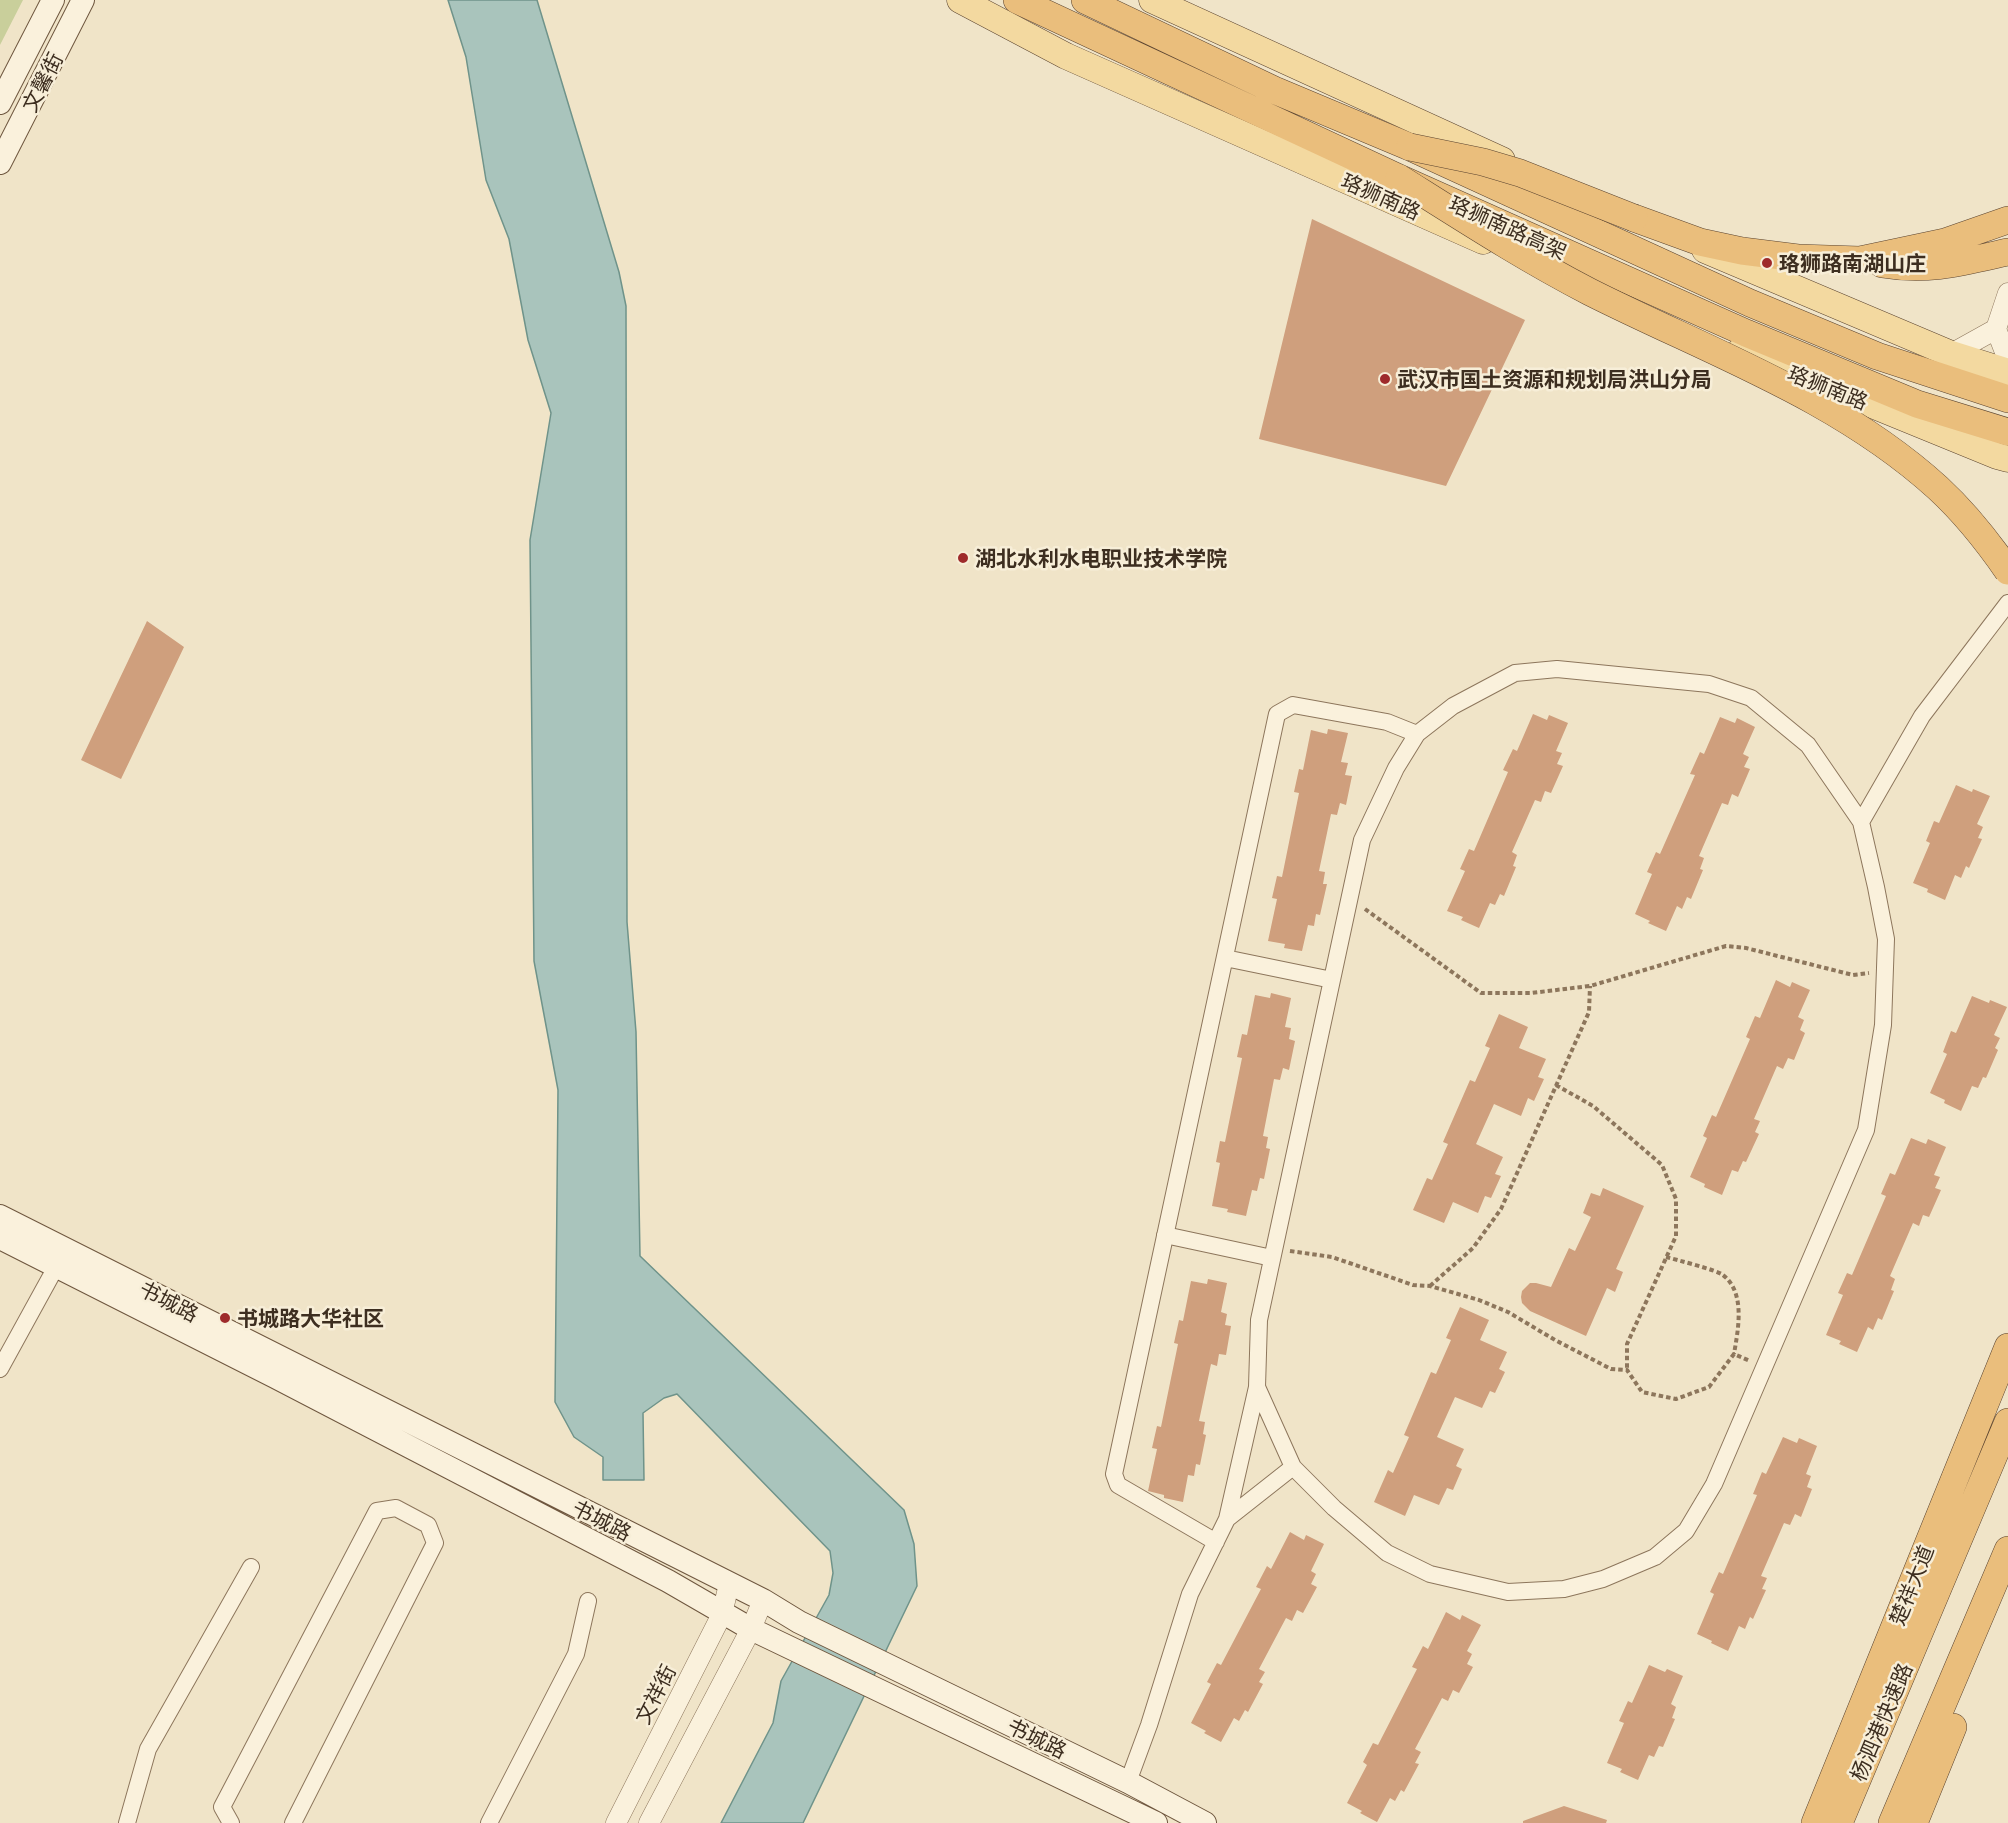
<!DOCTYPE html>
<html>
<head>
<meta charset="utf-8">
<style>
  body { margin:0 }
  canvas { display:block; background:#f0e4c8 }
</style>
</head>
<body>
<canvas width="2008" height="1823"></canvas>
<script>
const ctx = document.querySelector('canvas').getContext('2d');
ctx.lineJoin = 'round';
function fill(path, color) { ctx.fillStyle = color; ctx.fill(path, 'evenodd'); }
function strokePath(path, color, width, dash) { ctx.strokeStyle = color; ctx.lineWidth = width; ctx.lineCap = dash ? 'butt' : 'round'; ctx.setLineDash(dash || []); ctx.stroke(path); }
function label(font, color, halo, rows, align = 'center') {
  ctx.font = font + ' Georgia,"Noto Sans SC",serif'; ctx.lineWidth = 5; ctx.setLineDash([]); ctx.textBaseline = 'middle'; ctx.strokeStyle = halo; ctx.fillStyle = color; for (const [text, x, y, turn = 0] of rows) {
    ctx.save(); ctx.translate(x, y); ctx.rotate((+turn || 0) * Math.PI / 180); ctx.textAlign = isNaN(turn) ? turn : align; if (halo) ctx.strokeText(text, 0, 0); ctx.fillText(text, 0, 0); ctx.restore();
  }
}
fill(new Path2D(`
  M0 0H23L0 45Z`), '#c9cf9b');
const water = new Path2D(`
  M448 0H537L619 272 626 306 627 922 636 1032 640 1256 904 1510 914 1544 917 1586 803 1823H721L773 1723 781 1681 829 1595 833 1573 830 1551 677 1394 664 1398 643 1413 644 1480H603V1457L574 1437 555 1402 558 1090 534 961 530 540 551 413 528 340 509 239 486 180 466 57Z`);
fill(water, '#a9c4bc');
strokePath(water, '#6f938a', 1.5);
fill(new Path2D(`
  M1312 219 1525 320 1446 486 1259 439Z
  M147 621 184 647 121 779 81 760Z
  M1533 714 1547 720 1549 715 1568 723 1556 751 1562 753 1557 764 1563 766 1551 793 1545 791 1541 802 1535 800 1512 852 1517 855 1513 866 1516 867 1504 896 1500 894 1495 905 1490 903 1479 928 1461 920 1463 917 1447 911 1465 871 1460 869 1469 849 1474 851 1508 772 1503 770 1513 749 1517 751Z
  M1720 717 1735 723 1737 718 1755 727 1743 754 1749 757 1744 767 1750 769 1738 797 1732 794 1728 805 1722 803 1699 856 1704 858 1700 869 1703 870 1691 899 1687 897 1682 909 1677 906 1666 931 1648 923 1650 921 1635 914 1652 874 1647 872 1656 852 1660 854 1695 775 1690 774 1700 752 1704 754Z
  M1328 729 1348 733 1341 762 1348 763 1345 775 1352 776 1346 805 1340 803 1337 815 1331 814 1319 871 1325 872 1323 884H1327L1320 915 1316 914 1314 926 1308 925 1302 951 1284 948 1285 944 1268 941 1277 899 1272 898 1277 876 1282 877 1299 793 1294 792 1299 769 1303 770 1311 730 1327 734Z
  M1956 785 1972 792 1973 789 1990 796 1977 824 1983 827 1978 838 1982 839 1969 868 1966 866 1961 878 1955 875 1945 900 1927 892 1928 889 1913 883 1930 843 1926 841 1934 821 1939 823Z
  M1776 980 1790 987 1792 982 1810 990 1798 1017 1804 1020 1800 1030 1805 1033 1794 1060 1788 1058 1783 1069 1777 1066 1754 1119 1760 1121 1755 1132 1759 1134 1746 1162 1743 1161 1738 1172 1732 1170 1722 1195 1704 1187 1705 1184 1690 1177 1707 1138 1703 1136 1712 1115 1716 1117 1750 1039 1746 1037 1755 1016 1760 1018Z
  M1271 993 1291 998 1285 1027 1291 1028 1289 1039 1295 1041 1289 1070 1283 1068 1280 1080 1274 1079 1263 1136 1268 1137 1266 1148 1270 1149 1264 1179 1260 1178 1257 1191 1252 1190 1246 1216 1227 1212 1228 1209 1212 1206 1220 1163 1216 1162 1220 1141 1225 1142 1242 1058 1237 1057 1242 1034 1247 1035 1255 995 1270 998Z
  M1972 996 1989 1003 1990 1000 2007 1007 1994 1035 2000 1038 1995 1048 1998 1050 1986 1078 1983 1077 1978 1088 1972 1086 1961 1111 1944 1103 1945 1100 1930 1093 1947 1054 1943 1052 1951 1031 1956 1033Z
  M1499 1014 1528 1027 1519 1048 1546 1059 1538 1077 1544 1079 1534 1101 1528 1098 1521 1116 1494 1104 1476 1144 1503 1157 1495 1174 1501 1176 1491 1198 1485 1196 1478 1213 1453 1202 1444 1223 1413 1210 1427 1178 1432 1180 1448 1144 1443 1142 1470 1080 1475 1082 1490 1048 1485 1046Z
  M1911 1138 1926 1144 1928 1139 1946 1147 1934 1175 1940 1177 1935 1188 1941 1190 1929 1217 1923 1215 1919 1226 1913 1223 1890 1276 1895 1279 1891 1290 1894 1291 1882 1320 1878 1318 1873 1330 1868 1327 1857 1352 1839 1344 1841 1341 1826 1335 1843 1295 1838 1293 1847 1273 1852 1275 1886 1196 1881 1194 1890 1173 1895 1175Z
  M1603 1188 1644 1206 1616 1269 1623 1272 1615 1292 1607 1288 1586 1336 1530 1311 1522 1303 1521 1297 1522 1291 1530 1283H1536L1551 1287 1569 1248 1575 1251 1591 1217 1583 1213 1591 1193 1600 1196Z
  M1208 1279 1227 1283 1221 1312 1227 1314 1225 1325 1231 1326 1226 1355 1219 1354 1217 1366 1211 1364 1199 1421 1205 1422 1203 1434 1206 1435 1200 1465 1196 1464 1194 1476 1188 1475 1183 1502 1164 1498V1495L1148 1491 1157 1449 1152 1448 1157 1426 1161 1427 1178 1344 1174 1343 1179 1320 1183 1321 1191 1281 1207 1284Z
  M1460 1307 1489 1320 1480 1340 1507 1352 1499 1369 1505 1372 1495 1393 1490 1391 1482 1408 1455 1397 1437 1437 1464 1449 1456 1466 1462 1469 1453 1490 1447 1488 1439 1505 1414 1495 1405 1516 1374 1502 1388 1470 1393 1473 1409 1437 1404 1435 1431 1372 1436 1374 1451 1340 1446 1338Z
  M1783 1437 1797 1443 1799 1438 1817 1446 1806 1474 1811 1476 1807 1487 1812 1489 1801 1517 1795 1514 1790 1525 1784 1523 1761 1576 1767 1578 1762 1589 1766 1590 1753 1619 1750 1617 1745 1629 1739 1626 1728 1651 1711 1643 1712 1641 1697 1634 1714 1594 1710 1592 1719 1572 1723 1574 1757 1495 1753 1494 1762 1472 1766 1474Z
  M1290 1532 1304 1540 1306 1535 1324 1544 1311 1571 1316 1574 1311 1584 1317 1587 1303 1613 1297 1610 1292 1621 1286 1618 1259 1669 1265 1672 1259 1682 1263 1684 1248 1712 1245 1710 1239 1721 1234 1718 1221 1742 1204 1733 1206 1731 1191 1723 1211 1684 1207 1682 1217 1663 1221 1665 1261 1589 1256 1587 1267 1566 1271 1569Z
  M1446 1612 1460 1620 1462 1615 1481 1625 1467 1651 1472 1654 1467 1664 1473 1667 1459 1693 1453 1690 1448 1701 1442 1698 1415 1749 1421 1752 1415 1763 1419 1764 1404 1792 1401 1790 1395 1801 1390 1798 1377 1822 1360 1813 1362 1811 1347 1803 1367 1765 1363 1762 1373 1743 1378 1745 1417 1669 1412 1667 1423 1646 1428 1649Z
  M1649 1665 1665 1672 1667 1669 1683 1676 1671 1704 1676 1707 1672 1718 1675 1719 1663 1747 1659 1746 1654 1757 1649 1755 1638 1780 1620 1772 1622 1769 1607 1763 1624 1723 1619 1721 1628 1701 1632 1703Z
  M1564 1806 1607 1820 1606 1823H1523V1821Z`), '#cf9f7d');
const minor = new Path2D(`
  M1861 822 1922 716 2008 603
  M1225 958 1332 980
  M1165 1235 1272 1258
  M0 1369 62 1256
  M1227 1519 1293 1467
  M1216 1542 1118 1485 1114 1474 1277 714 1293 705 1387 722 1417 734
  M1128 1782 1149 1725 1190 1594 1227 1519 1257 1387 1259 1320 1362 840 1396 768 1417 734 1453 706 1515 673 1557 669 1709 684 1751 698 1808 745 1861 822 1876 887 1886 939 1883 1025 1866 1130 1714 1484 1686 1531 1655 1557 1603 1579 1564 1589 1508 1592 1430 1574 1387 1553 1334 1508 1293 1467 1257 1387
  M127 1823 148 1749 251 1567
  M231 1823 222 1807 377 1511 396 1508 428 1525 435 1543 293 1823
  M489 1823 576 1654 588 1601`);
const tertiary = new Path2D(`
  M1996 329 2008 360
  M1951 354 1996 329 2008 293
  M616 1823 722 1614 729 1584
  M649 1823 751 1629 763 1600`);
const secondary = new Path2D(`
  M0 103 53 0
  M0 163 83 0
  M0 1216 763 1600 799 1622 1128 1782 1205 1823
  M0 1238 275 1377 668 1581 751 1629 1156 1823`);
const primary = new Path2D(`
  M960 0 1066 56 1483 241
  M1152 0 1502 160
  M1705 250 1951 354 2008 372
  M1740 351 1997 456 2008 459`);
const trunk = new Path2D(`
  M1017 0 1399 178 1746 333 1917 404 2008 432
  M1085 0 1274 90 1410 147 1750 303 1877 356 2008 399
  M1634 218 1700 242 1742 251 1798 258 1860 260 1945 242 2008 220
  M1882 264C1929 272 1963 262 2008 252
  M1815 1823 2008 1347
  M1839 1823 2008 1422
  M1892 1823 2008 1550
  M1914 1823 1953 1727`);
strokePath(minor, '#8d765c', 18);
strokePath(tertiary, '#8d765c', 21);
strokePath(secondary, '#6f573f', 24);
strokePath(primary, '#5b4430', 27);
strokePath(trunk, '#5b4430', 28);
strokePath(new Path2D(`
  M1365 909 1481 993H1531L1590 986 1726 946 1746 948 1853 975 1869 973
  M1556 1085 1593 1106 1662 1165 1676 1199V1236L1627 1344V1370
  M1290 1251 1332 1257 1413 1285 1430 1286 1479 1300 1508 1312 1555 1340 1611 1369 1627 1370 1642 1392 1676 1399 1709 1387 1734 1354 1750 1361
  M1666 1257C1677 1260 1717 1270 1723 1275 1746 1293 1738 1330 1734 1354
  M1430 1286 1473 1248 1501 1209 1589 1012 1590 986`), '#8d765c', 4, [4.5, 3]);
strokePath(minor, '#faf1dc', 16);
strokePath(tertiary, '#faf1dc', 20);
strokePath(secondary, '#faf1dc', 22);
strokePath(primary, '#f3d9a0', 26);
strokePath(trunk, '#eabe7c', 27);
const trunkBridge = new Path2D(`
  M1410 147 1483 162 1520 173 1634 218
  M1399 178C1461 217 1524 258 1590 292 1709 352 1838 397 1938 488 1964 512 1988 542 2008 571`);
strokePath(trunkBridge, '#5b4430', 28, []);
strokePath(trunkBridge, '#eabe7c', 27);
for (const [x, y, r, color] of [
  [1767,263,6,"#9e2a2b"],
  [1385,379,6,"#9e2a2b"],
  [963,558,6,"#9e2a2b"],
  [225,1318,6,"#9e2a2b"]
]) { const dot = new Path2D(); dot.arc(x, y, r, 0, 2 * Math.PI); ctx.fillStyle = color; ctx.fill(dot); strokePath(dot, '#f7eed8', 2); }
label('21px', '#3d2e20', '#f7eed8', [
  ["文馨街",42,82,-63],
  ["珞狮南路",1381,196,24],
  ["珞狮南路高架",1508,227,24],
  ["珞狮南路",1828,387,22],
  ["书城路",169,1301,27],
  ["书城路",602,1520,27],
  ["楚祥大道",1911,1585,-68],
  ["文祥街",655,1694,-63],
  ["杨泗港快速路",1881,1722,-67],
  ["书城路",1037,1738,26]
]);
label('bold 21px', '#3d2e20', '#f7eed8', [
  ["珞狮路南湖山庄",1779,263],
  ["武汉市国土资源和规划局洪山分局",1397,379],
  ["湖北水利水电职业技术学院",975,558],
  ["书城路大华社区",237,1318]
], 'left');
</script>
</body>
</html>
